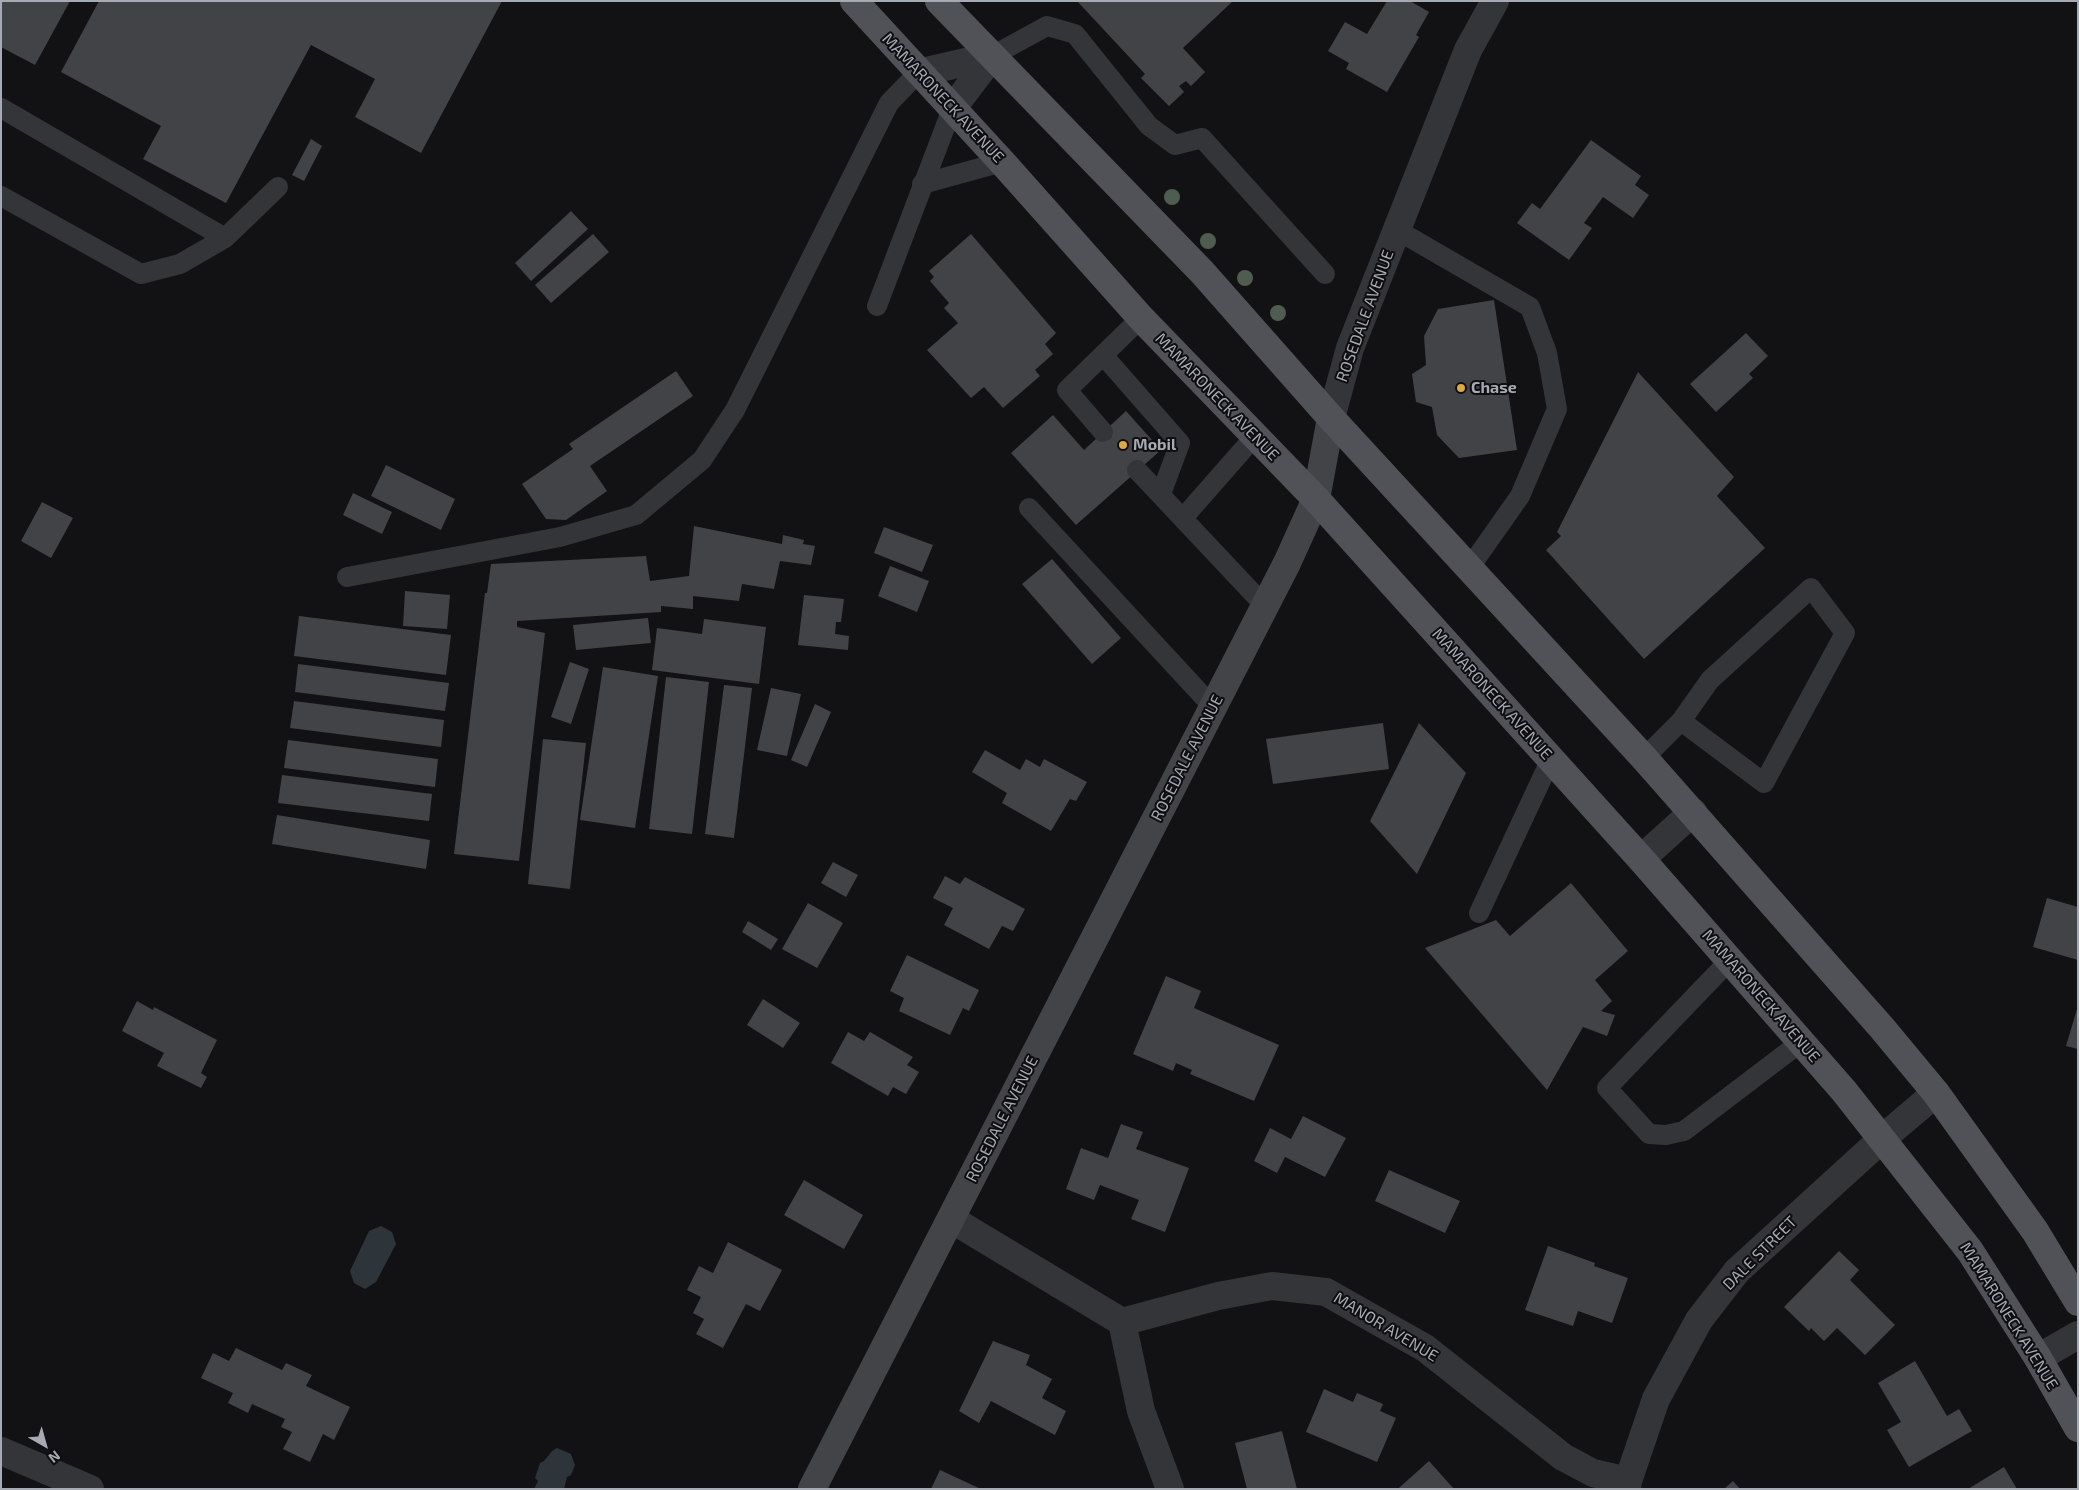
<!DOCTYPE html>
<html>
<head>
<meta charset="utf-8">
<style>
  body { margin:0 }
  #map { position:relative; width:2079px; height:1490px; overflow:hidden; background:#121214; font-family:"Exo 2",sans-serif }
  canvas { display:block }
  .frame { position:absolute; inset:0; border:2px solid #a6aab3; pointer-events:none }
  .north { position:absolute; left:20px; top:1420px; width:50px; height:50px; -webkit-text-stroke:4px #0e0d0f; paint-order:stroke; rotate:142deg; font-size:14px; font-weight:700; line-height:20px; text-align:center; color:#a6aab3 }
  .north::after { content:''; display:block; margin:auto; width:18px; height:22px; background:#a6aab3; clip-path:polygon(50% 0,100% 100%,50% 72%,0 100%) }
</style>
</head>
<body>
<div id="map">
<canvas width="2079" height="1490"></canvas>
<div class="frame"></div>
<div class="north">N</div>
</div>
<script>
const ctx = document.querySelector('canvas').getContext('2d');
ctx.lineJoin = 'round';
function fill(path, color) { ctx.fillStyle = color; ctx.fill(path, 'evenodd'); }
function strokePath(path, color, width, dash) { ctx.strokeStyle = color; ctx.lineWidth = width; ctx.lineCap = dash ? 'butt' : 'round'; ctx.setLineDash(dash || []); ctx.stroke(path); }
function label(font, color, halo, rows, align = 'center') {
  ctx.font = font + ' "Exo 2",sans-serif'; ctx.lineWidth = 4; ctx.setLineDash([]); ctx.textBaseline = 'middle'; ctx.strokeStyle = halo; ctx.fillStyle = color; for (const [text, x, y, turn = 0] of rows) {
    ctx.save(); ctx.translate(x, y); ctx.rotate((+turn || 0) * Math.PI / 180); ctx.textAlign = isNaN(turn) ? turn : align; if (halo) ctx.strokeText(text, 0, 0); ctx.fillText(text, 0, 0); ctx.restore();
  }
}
fill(new Path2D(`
  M381 1226 392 1232 396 1244 376 1282 365 1289 354 1283 350 1271 369 1231Z
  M557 1448 571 1454 575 1465 571 1475 567 1477 564 1489H534L538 1481 535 1478 540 1463C548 1460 548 1452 557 1448Z`), '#2d353b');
fill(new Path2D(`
  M1 1H70L35 65 1 47Z
  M99 1H502L421 153 355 117 375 79 311 45 226 203 143 159 161 126 61 72Z
  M1077 1H1233L1183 48 1205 72 1191 86 1186 81 1179 86 1184 92 1169 106 1141 78 1145 74Z
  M1387 1H1410L1429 12 1416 35 1419 37 1387 92 1346 69 1349 63 1328 51 1345 22 1367 34Z
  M311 139 322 146 304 181 292 175Z
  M1591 140 1641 176 1635 185 1649 195 1633 218 1603 197 1584 223 1592 228 1569 260 1517 223 1532 203 1540 209Z
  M571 211 588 229 531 281 515 263Z
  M593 234 609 252 551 303 535 285Z
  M971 234 1056 333 1045 344 1053 354 1035 370 1040 376 1003 408 984 387 971 398 927 350 958 323 944 308 949 303 930 281 934 277 929 271Z
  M1494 300 1517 450 1459 458 1437 435 1432 407 1416 402 1412 374 1426 365 1424 336 1438 309Z
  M1746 333 1768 356 1749 374 1753 378 1716 412 1690 384Z
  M676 371 693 396 590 466 607 491 566 520 546 519 522 484 573 449 569 444Z
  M1638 372 1734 477 1717 496 1765 548 1644 659 1546 550 1561 536 1557 532Z
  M1126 411 1161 450 1076 525 1011 453 1053 415 1084 450Z
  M386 465 455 499 441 530 371 496Z
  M353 493 392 512 382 534 343 515Z
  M42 502 73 518 51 558 21 541Z
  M694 526 782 544 783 535 804 540 803 544 815 546 811 565 780 561 774 589 742 584 739 601 693 596V609L661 606V612L517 621V627L545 633 519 861 454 854 485 593H487L491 564 646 556 650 581 689 576Z
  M884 527 933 545 922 572 874 553Z
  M1052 559 1121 638 1092 664 1022 584Z
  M890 566 929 581 917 612 878 596Z
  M405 591 450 595 447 629 403 626Z
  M804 595 844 599 841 622H836L835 634 849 636 848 650 798 645Z
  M299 616 451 635 446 675 294 656Z
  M648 618 651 643 576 650 573 625Z
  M704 619 766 627 759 684 652 670 657 628 702 634Z
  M570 662 589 669 571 724 551 717Z
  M298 664 449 683 445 711 295 692Z
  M603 667 658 676 635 828 580 820Z
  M666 677 709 682 692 834 649 829Z
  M724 685 752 688 734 838 705 834Z
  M771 688 801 694 787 756 757 750Z
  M294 701 444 720 441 747 290 728Z
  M815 704 831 712 807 767 791 760Z
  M1383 723 1389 769 1273 784 1266 739Z
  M1419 723 1466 773 1417 874 1370 821Z
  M543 739 586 743 570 889 528 884Z
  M288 740 438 759 435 787 284 768Z
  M985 750 1020 770 1026 759 1040 767 1044 759 1087 782 1076 801 1070 799 1051 831 1002 803 1007 793 972 772Z
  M282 775 432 794 429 821 278 803Z
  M277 815 430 840 426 869 272 844Z
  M833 862 858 875 846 897 821 883Z
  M945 876 960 884 965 877 1025 909 1013 931 1002 926 989 949 944 925 953 908 933 898Z
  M1571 883 1628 951 1595 980 1612 1001 1601 1011 1615 1015 1607 1036 1583 1027 1547 1090 1425 948 1496 920 1510 936Z
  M2047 898 2078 907V960L2033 947Z
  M808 903 843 923 817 968 782 949Z
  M748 921 778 939 771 950 742 932Z
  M907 955 979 990 969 1011 963 1008 950 1035 899 1011 904 998 890 991Z
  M1166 976 1201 991 1194 1008 1279 1045 1254 1101 1190 1074 1192 1070 1176 1063 1173 1071 1133 1054Z
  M763 999 800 1023 783 1048 747 1025Z
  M137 1001 153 1010 154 1007 217 1040 201 1073 207 1077 201 1088 157 1066 164 1053 122 1031Z
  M2077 1009H2078V1049L2066 1046Z
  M848 1032 864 1041 870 1032 913 1057 907 1065 919 1072 906 1094 893 1087 888 1096 831 1063Z
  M1303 1116 1346 1138 1325 1177 1285 1157 1277 1173 1254 1161 1270 1128 1291 1139Z
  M1121 1124 1143 1132 1136 1149 1189 1168 1165 1232 1131 1219 1139 1200 1100 1185 1094 1200 1066 1189 1081 1148 1108 1158Z
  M1389 1170 1460 1201 1445 1233 1375 1201Z
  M804 1180 863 1215 844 1249 784 1215Z
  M728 1242 782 1270 760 1311 746 1304 723 1348 696 1334 704 1319 693 1313 701 1297 687 1290 699 1266 713 1273Z
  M1548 1246 1595 1263 1594 1266 1628 1278 1612 1323 1578 1311 1573 1326 1525 1310Z
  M1839 1251 1859 1270 1850 1280 1895 1325 1865 1355 1837 1328 1824 1341 1811 1328 1809 1331 1784 1307Z
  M993 1341 1030 1355 1026 1365 1052 1379 1042 1398 1066 1411 1055 1435 991 1401 979 1423 959 1411Z
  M236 1348 282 1370 286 1363 312 1375 306 1386 350 1407 334 1440 323 1434 310 1462 283 1449 292 1432 281 1427 285 1419 252 1404 248 1413 228 1403 233 1393 201 1378 213 1353 229 1361Z
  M1915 1361 1947 1416 1959 1409 1972 1431 1909 1467 1887 1430 1901 1422 1878 1383Z
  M1324 1389 1353 1402 1357 1393 1383 1404 1380 1411 1396 1418 1377 1462 1306 1432Z
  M1282 1431 1297 1489H1247L1235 1443Z
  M1429 1461 1454 1489H1398L1400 1487Z
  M2004 1467 2017 1489H1968Z
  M940 1470 981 1489H931Z
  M1733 1481 1740 1489H1724Z`), '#424347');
strokePath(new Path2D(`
  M992 56 1047 26 1075 34 1149 126 1175 145 1202 138 1325 274
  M1 108 225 238
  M922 184 1002 162
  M1 196 141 274 180 264 225 238 278 187
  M1397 230 1530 307 1547 353 1557 409 1520 496 1470 567
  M877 306 952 109
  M1103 355 1180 443 1161 494
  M1103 432 1067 390 1141 318
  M1137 470 1265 606
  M1029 508 1213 707
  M1183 518 1255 436
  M347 577 560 537 636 515 702 460 735 410 889 103 918 73
  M1644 758 1681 721 1710 680 1811 588 1845 633 1764 783 1681 721
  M1479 913 1551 759
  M1729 961 1607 1088 1649 1134 1666 1135 1684 1131 1801 1042`), '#343538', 20);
strokePath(new Path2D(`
  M918 73 992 56
  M952 109 992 56
  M1331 418 1350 348 1468 50 1495 1
  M1641 859 1693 812
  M951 1219 1122 1322 1218 1296 1272 1286 1326 1292 1425 1348 1563 1457 1593 1473 1628 1481
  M1122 1322 1141 1411 1170 1489
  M2038 1358 2078 1335
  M1 1451 90 1489
  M1627 1489 1628 1481 1656 1399 1699 1320 1737 1271 1883 1138 1936 1093`), '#343538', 28);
strokePath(new Path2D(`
  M812 1489 1287 563 1316 499 1331 418`), '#424448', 28);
strokePath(new Path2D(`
  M854 1 1002 162 1141 318 1316 499 1641 859 1844 1091 1970 1251 2038 1358 2078 1428
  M939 1 1202 272 1331 418 1644 758 1882 1028 1936 1093 2035 1231 2078 1302`), '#505257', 28);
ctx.fillStyle = '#4e5d50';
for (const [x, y] of [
  [1172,197],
  [1208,241],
  [1245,278],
  [1278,313]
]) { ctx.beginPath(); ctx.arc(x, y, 8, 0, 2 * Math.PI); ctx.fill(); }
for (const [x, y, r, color] of [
  [1461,388,5,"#dba944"],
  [1123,445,5,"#dba944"]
]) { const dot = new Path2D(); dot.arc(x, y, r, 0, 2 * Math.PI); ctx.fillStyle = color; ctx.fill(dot); strokePath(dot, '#0e0d0f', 2); }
label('16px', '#a6aab3', '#0e0d0f', [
  ["MAMARONECK AVENUE",943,98,47],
  ["ROSEDALE AVENUE",1365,316,-70],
  ["MAMARONECK AVENUE",1217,397,46],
  ["MAMARONECK AVENUE",1492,694,48],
  ["ROSEDALE AVENUE",1187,758,-63],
  ["MAMARONECK AVENUE",1761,996,49],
  ["ROSEDALE AVENUE",1002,1119,-63],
  ["DALE STREET",1760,1253,-45],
  ["MAMARONECK AVENUE",2009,1316,58],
  ["MANOR AVENUE",1386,1327,31]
]);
label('bold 16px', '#a6aab3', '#0e0d0f', [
  ["Chase",1471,388],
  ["Mobil",1133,445]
], 'left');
</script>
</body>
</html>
